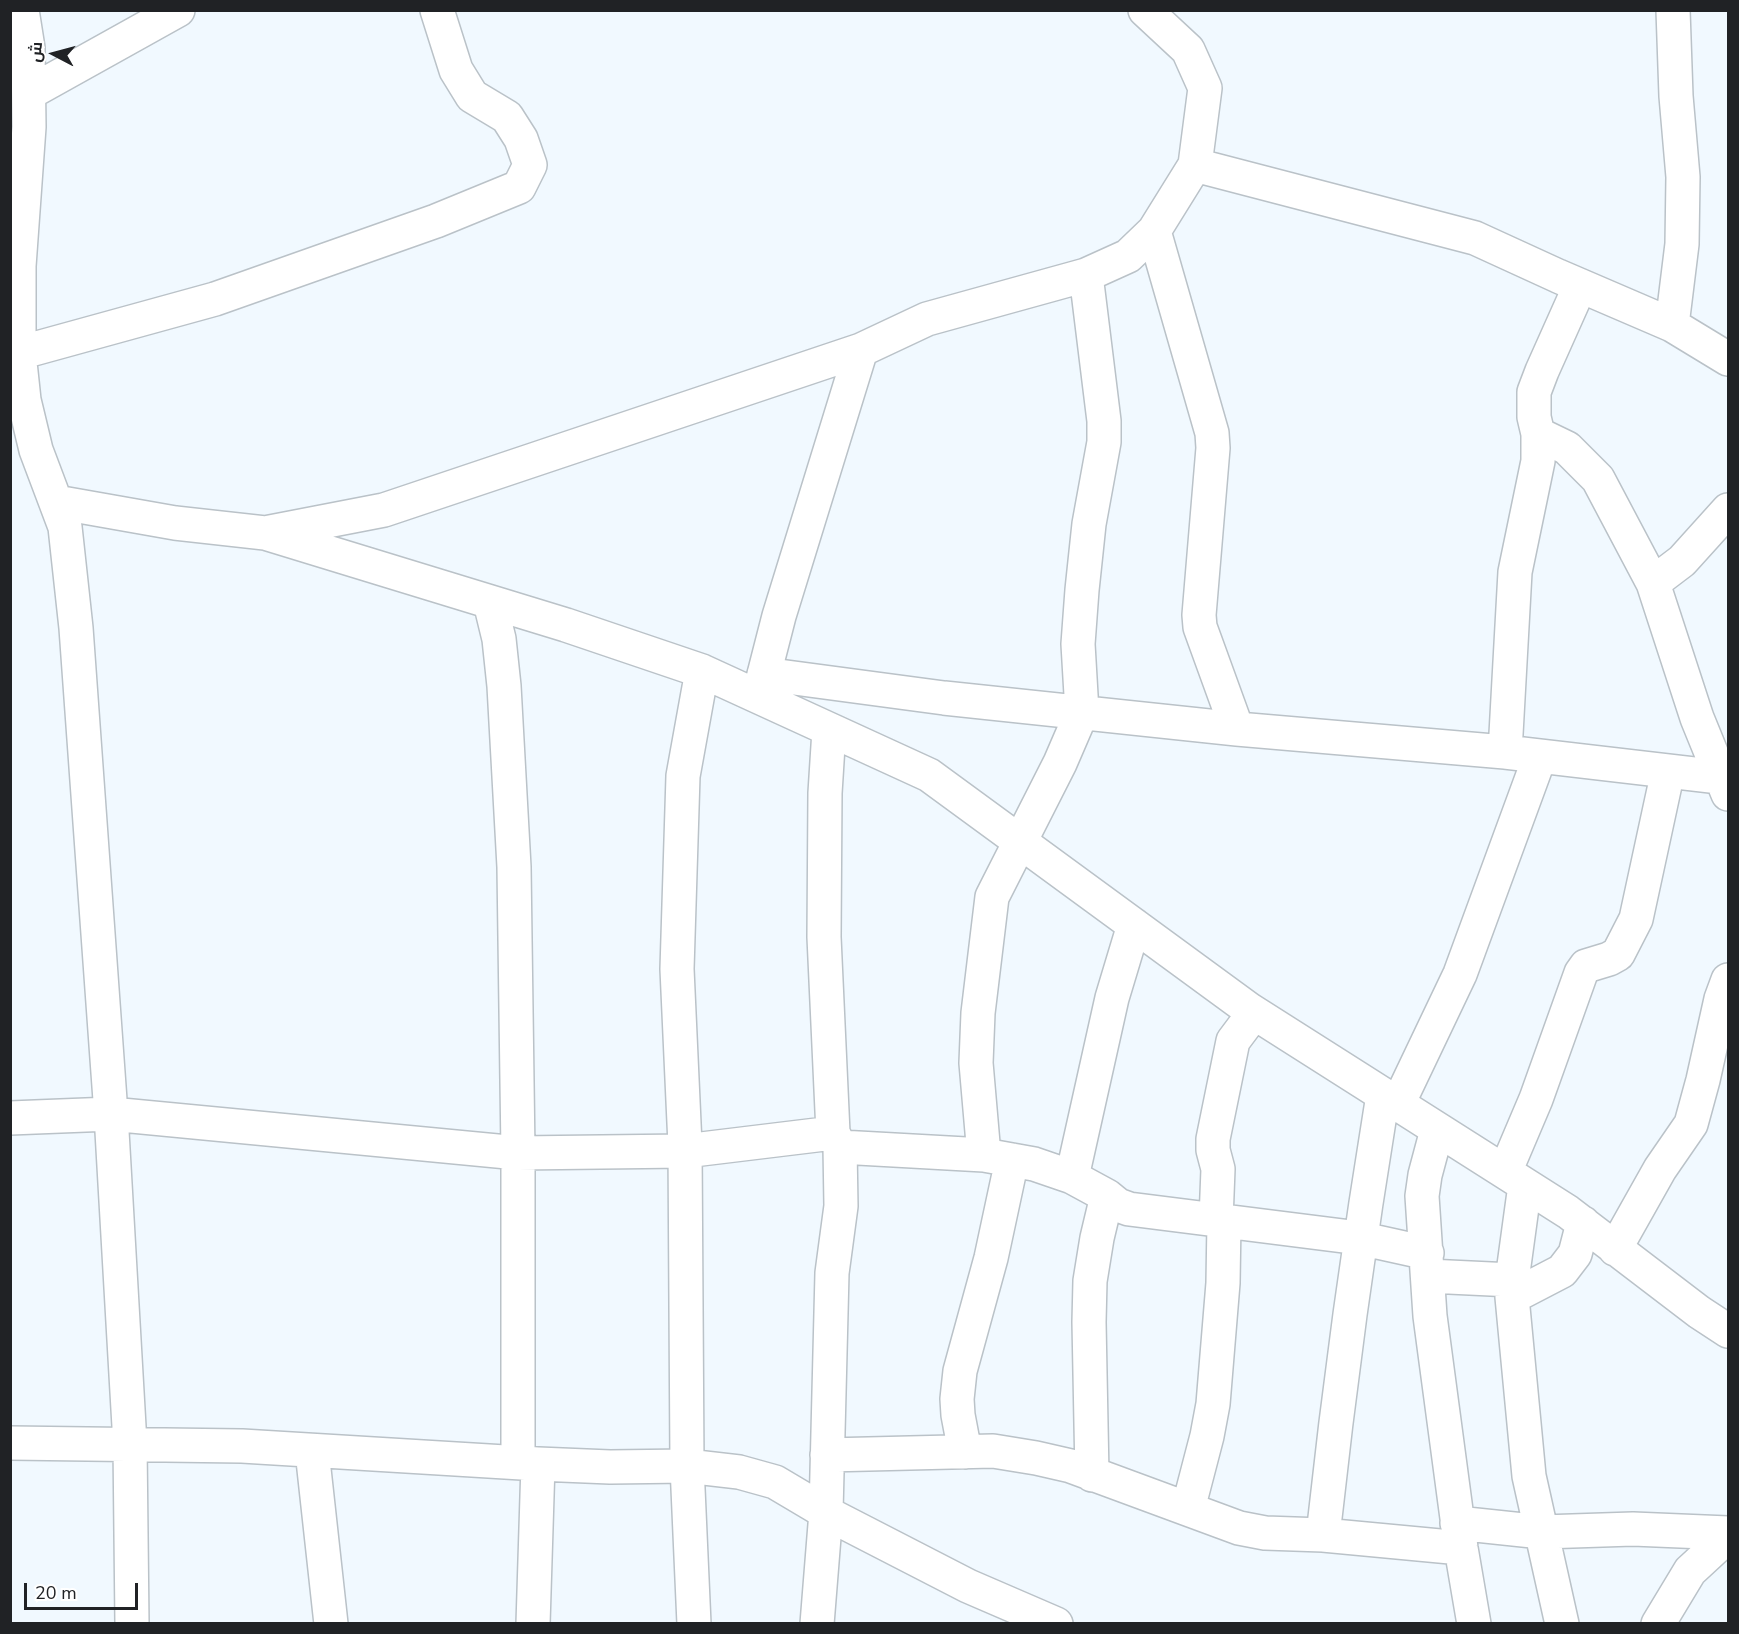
<!DOCTYPE html>
<html>
<head>
<meta charset="utf-8">
<style>
  body { margin:0 }
  #map { position:relative; width:1739px; height:1634px; overflow:hidden; background:#f1f9ff; font-family:"Nunito Sans",Cairo,sans-serif }
  canvas { display:block }
  .frame { position:absolute; inset:0; border:12px solid #202225; pointer-events:none }
  .north { position:absolute; left:24px; top:24px; width:60px; height:60px; -webkit-text-stroke:4px #fff; paint-order:stroke; rotate:276deg; font-size:16px; font-weight:700; line-height:24px; text-align:center; color:#202225 }
  .north::after { content:''; display:block; margin:auto; width:21px; height:27px; background:#202225; clip-path:polygon(50% 0,100% 100%,50% 72%,0 100%) }
  .scale { position:absolute; left:24px; top:1583px; width:114px; height:27px; box-sizing:border-box; border:3px solid #202225; border-top:0; padding-left:8px; font-size:18px; line-height:21px; white-space:nowrap; color:#202225; -webkit-text-stroke:4px #fff; paint-order:stroke }
</style>
</head>
<body>
<div id="map">
<canvas width="1739" height="1634"></canvas>
<div class="frame"></div>
<div class="north">ش</div>
<div class="scale">20 m</div>
</div>
<script>
const ctx = document.querySelector('canvas').getContext('2d');
ctx.lineJoin = 'round';
function strokePath(path, color, width, dash) { ctx.strokeStyle = color; ctx.lineWidth = width; ctx.lineCap = dash ? 'butt' : 'round'; ctx.setLineDash(dash || []); ctx.stroke(path); }
const street = new Path2D(`
  M22 10 28 48 29 127 19 266V353L24 400 36 450 65 527 76 628 111 1114 130 1444 132 1624
  M29 93 178 10
  M1195 165 1475 238 1558 276 1672 325 1728 359
  M1154 231 1212 433 1213 448 1199 615 1200 627 1237 729
  M1672 325 1682 244 1683 177 1676 96 1673 10
  M19 353 215 299 436 221 519 187 530 165 521 139 507 117 472 96 456 70 437 10
  M1538 434 1567 448 1598 479 1653 583 1697 718 1728 794
  M56 502 175 523 265 533 384 510 861 350 927 319 1086 275 1128 256 1154 231 1195 165 1205 88 1188 50 1145 10
  M265 533 566 625 702 671 929 775 1250 1010 1568 1212 1699 1312 1728 1331
  M1653 583 1682 561 1728 510
  M490 602 499 639 504 686 514 867 518 1153V1462
  M764 674 944 698 1237 729 1505 752 1728 778
  M759 694 779 616 861 350
  M1505 752 1515 572 1538 461V434L1534 417V392L1542 371 1580 286
  M1398 1104 1460 974 1540 756
  M10 1118 111 1114 518 1153 685 1151 833 1133
  M1437 1130 1425 1175 1422 1196 1430 1316 1461 1548 1474 1624
  M840 1147 984 1155 1034 1164 1072 1177 1107 1196 1118 1205 1129 1209 1359 1238 1427 1253
  M984 1155 976 1063 978 1013 992 897 1060 763 1082 712 1078 644 1082 590 1089 524 1104 442V421L1086 275
  M1505 1172 1536 1099 1581 973 1586 966 1609 959 1618 954 1636 919 1668 771
  M1072 1177 1112 998 1134 925
  M1525 1185 1512 1280V1297L1529 1476 1562 1624
  M1216 1220 1218 1169 1213 1150V1139L1233 1041 1254 1013
  M1615 1249 1660 1169 1691 1124 1703 1080 1721 999 1728 980
  M1428 1276 1512 1280
  M1512 1297 1562 1271 1575 1254 1583 1223
  M10 1443 242 1446 538 1464 610 1467 687 1466 739 1472 775 1482 834 1517 968 1586 1056 1624
  M312 1451 331 1624
  M965 1452 958 1415 957 1399 960 1371 991 1258 1012 1160
  M827 1455 993 1451 1036 1458 1071 1466 1239 1528 1265 1533 1323 1535 1461 1548
  M1092 1475 1089 1322 1090 1281 1097 1238 1107 1196
  M1188 1509 1207 1436 1213 1404 1223 1283 1224 1221
  M1457 1523 1542 1532 1633 1529 1728 1533
  M1323 1535C1339 1388 1359 1241 1383 1095
  M533 1624 538 1464
  M694 1624 687 1466 685 1145 677 969 683 776 702 671
  M817 1624 826 1512 832 1273 841 1206 840 1147 833 1133 824 937 825 793 829 730
  M1658 1624 1690 1571 1728 1536`);
strokePath(street, '#bac2c8', 36);
strokePath(street, '#fff', 33);
</script>
</body>
</html>
